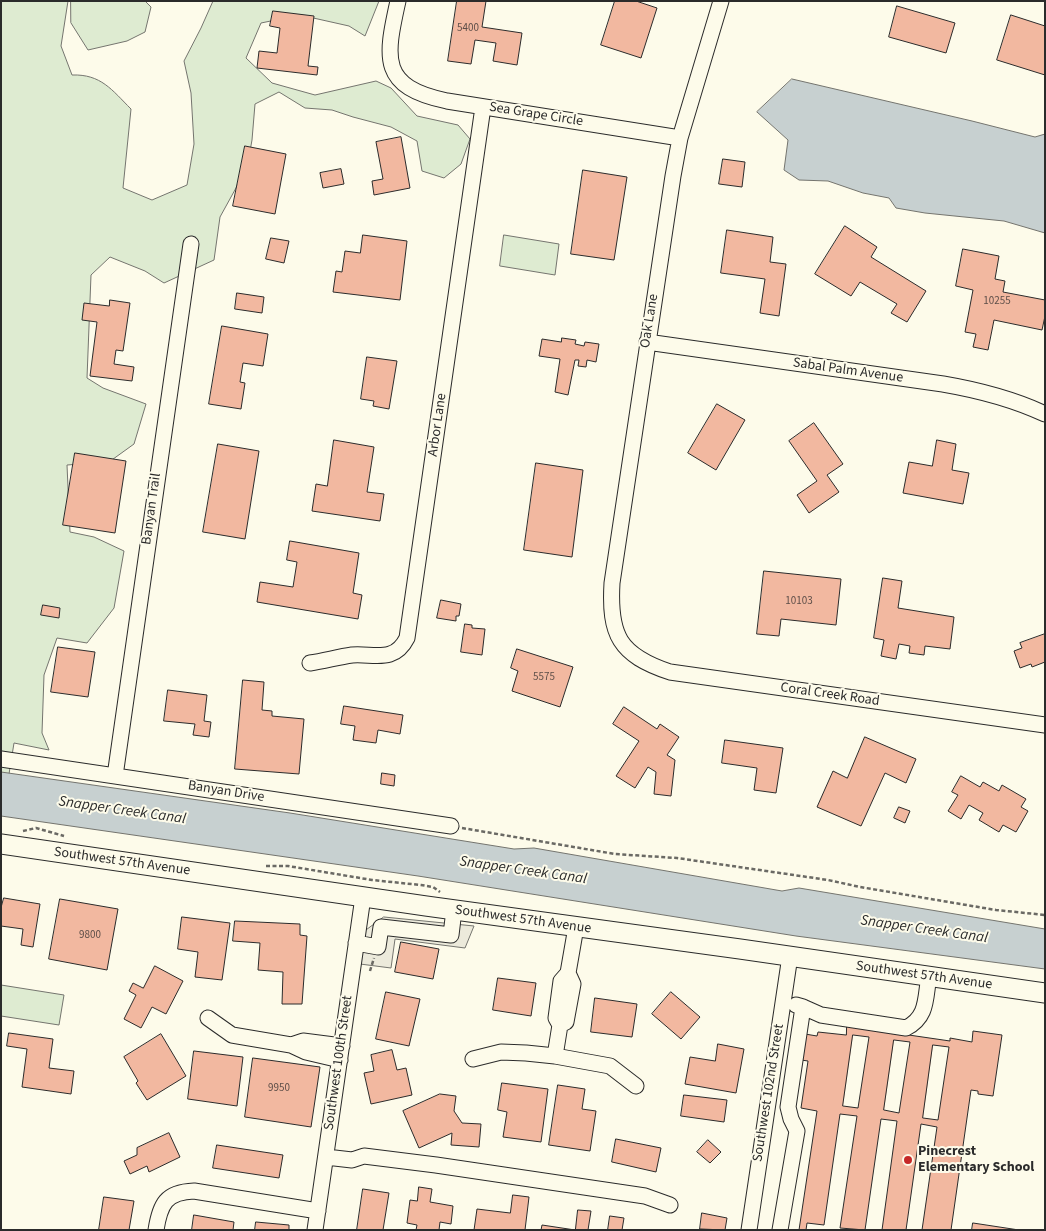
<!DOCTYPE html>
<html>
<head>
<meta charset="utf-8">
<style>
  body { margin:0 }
  #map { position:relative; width:1046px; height:1231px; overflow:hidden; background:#fdfbea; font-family:"Source Sans 3",sans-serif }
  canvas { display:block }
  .frame { position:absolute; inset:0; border:2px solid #2b2b2b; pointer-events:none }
</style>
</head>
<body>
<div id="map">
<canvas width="1046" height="1231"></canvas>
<div class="frame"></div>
</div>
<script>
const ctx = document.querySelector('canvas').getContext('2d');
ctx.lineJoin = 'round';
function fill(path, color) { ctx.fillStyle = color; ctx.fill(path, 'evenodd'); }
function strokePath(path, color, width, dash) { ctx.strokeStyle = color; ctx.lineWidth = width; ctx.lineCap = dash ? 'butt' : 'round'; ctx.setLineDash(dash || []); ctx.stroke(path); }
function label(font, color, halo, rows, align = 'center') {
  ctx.font = font + ' "Source Sans 3",sans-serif'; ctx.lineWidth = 4; ctx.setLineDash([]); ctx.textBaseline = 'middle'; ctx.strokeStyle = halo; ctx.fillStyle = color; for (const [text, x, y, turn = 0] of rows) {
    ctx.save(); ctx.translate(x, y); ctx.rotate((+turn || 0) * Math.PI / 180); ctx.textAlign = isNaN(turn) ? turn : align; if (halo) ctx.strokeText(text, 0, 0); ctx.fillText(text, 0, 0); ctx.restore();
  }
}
const green = new Path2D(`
  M1 1H68L61 46 72 75C101 74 112 90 131 109L123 188 152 200 187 185 194 144 191 93 184 61 201 28 213 1H379L365 36 349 26 300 15 261 23 246 58 272 83 315 95 376 81 391 88 417 116 458 125 470 139 461 164 444 178 422 171 417 141 391 127 353 117 332 110 305 108 279 92 255 104 252 140 247 168 220 217 214 260 164 283 145 271 110 257 91 275 87 378 103 388 146 404 134 444 109 462 67 465 70 532 94 537 124 551 114 608 87 643 57 638 44 675 42 733 49 750 14 743 9 774 1 773Z
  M71 1H145L151 7 145 32 127 41 88 50 71 23Z
  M504 235 559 244 555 275 500 266Z
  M1 985 64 995 59 1025 1 1016Z`);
fill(green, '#deebd1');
strokePath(green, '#74746e', 1);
const parking = new Path2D(`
  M384 917 474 926 465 948 395 939 391 968 360 964 365 931Z`);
fill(parking, '#eceadb');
strokePath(parking, '#74746e', 1);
const water = new Path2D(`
  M792 79 972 121 1035 137 1045 134V233L1004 221 925 213 896 208 889 198 863 193 828 181 799 180 784 170 788 140 757 112Z
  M1 772 290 813 514 849 534 848 782 891 799 888 1045 929V969L796 936 418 876 1 816Z`);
fill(water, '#c7d0d0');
strokePath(water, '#74746e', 1);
const building = new Path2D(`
  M457 1H486L482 27 522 33 517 65 493 61 496 43 475 40 471 64 448 61Z
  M615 1H636L657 8 641 58 601 45Z
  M897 6 955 23 946 53 889 37Z
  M273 11 314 16 308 66 318 67 317 75 257 68 259 51 277 53 280 28 270 26Z
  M1011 15 1045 26V75L997 60Z
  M401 137 410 188 374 195 372 181 383 179 376 142Z
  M245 146 286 154 275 214 233 206Z
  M723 159 745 162 742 187 719 184Z
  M341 169 344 184 323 188 320 173Z
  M583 170 627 177 614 260 571 254Z
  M845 226 877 247 871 257 926 291 907 322 891 313 897 304 860 282 851 296 815 274Z
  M727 230 773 237 770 262 786 264 779 316 760 313 765 279 721 273Z
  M363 235 407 241 400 300 333 292 336 271 342 272 345 251 360 253Z
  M271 238 289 241 284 263 266 259Z
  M963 249 999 256 995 279 1005 281 1003 292 1045 300V316L1042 330 994 320 988 350 973 347 976 334 965 332 973 290 956 286Z
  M237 293 264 297 262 313 235 309Z
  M110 300 130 303 123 351 116 350 114 364 134 367 132 381 90 376 97 322 82 320 84 303 109 306Z
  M222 326 268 334 263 366 243 363 240 382 245 383 241 409 209 404Z
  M562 338 576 340 575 344 584 346 585 342 599 344 596 362 587 360 586 367 578 366 579 360H575L568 395 555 392 560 359 539 356 542 339 561 342Z
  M367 357 397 361 389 409 373 406 374 401 361 399Z
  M717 404 745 420 716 470 688 453Z
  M814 423 843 464 827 475 839 492 809 513 797 495 817 481 789 441Z
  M334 440 374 447 367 492 384 494 380 521 312 511 316 484 327 486Z
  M937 440 956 444 952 470 969 473 963 504 903 493 909 462 932 466Z
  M218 444 259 451 245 539 203 532Z
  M75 453 126 461 115 533 63 525Z
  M536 463 583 470 572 557 524 550Z
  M290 541 359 553 353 593 362 595 358 619 257 602 260 582 293 587 297 562 287 560Z
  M764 571 841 579 836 625 781 619 779 636 757 634Z
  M883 578 902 581 898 608 954 617 950 649 925 646 924 655 909 653 910 646 899 644 896 659 881 656 884 640 874 638Z
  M441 600 461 604 459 616H456V621L437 618Z
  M43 605 60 608 59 618 41 615Z
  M465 624 472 625V628L485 629 482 655 461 652Z
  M1045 634V662L1032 667 1031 664 1020 668 1014 651 1022 648 1020 643Z
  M58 647 95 652 88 697 51 692Z
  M517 649 573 667 560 707 512 691 518 671 511 668Z
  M243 680 264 682 262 710 272 711V716L304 719 299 774 235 769Z
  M168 690 207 695 204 721 211 722 209 737 193 735 195 724 164 721Z
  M344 706 403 715 400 734 378 730 376 743 353 740 355 726 341 724Z
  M624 707 657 729 660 724 679 737 667 755 675 760 671 796 654 794 656 772 648 767 635 788 616 776 639 741 613 724Z
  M865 737 916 759 906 783 885 773 861 826 817 807 833 771 847 778Z
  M725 740 783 748 776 793 754 790 757 768 722 763Z
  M382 773 395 775 394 786 381 784Z
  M961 776 980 787 983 782 999 791 1002 785 1026 799 1021 807 1028 811 1016 832 1003 825 999 832 979 820 983 813 969 805 961 819 948 811 958 795 952 792Z
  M899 807 910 811 905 823 894 818Z
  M4 898 40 904 33 947 21 945 23 929 1 926V908Z
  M60 899 118 909 107 970 49 959Z
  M182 917 230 923 222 980 195 977 198 952 178 949Z
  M235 921 300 924V935L307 936 302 1004H282L283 972 258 970 260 943 233 941Z
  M401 942 439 949 433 979 395 972Z
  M155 966 183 981 166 1014 152 1007 141 1028 124 1019 136 995 129 991 133 983 143 988Z
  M498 978 536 983 531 1016 493 1010Z
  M386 992 420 999 409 1046 376 1039Z
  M671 992 700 1017 681 1039 652 1014Z
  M595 998 637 1004 632 1037 591 1032Z
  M847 1026 950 1041V1038L972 1042 973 1031 1002 1035 993 1096 978 1094V1091L971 1090 951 1230H922L937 1127 921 1124 906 1230H882L897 1121 881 1119 865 1230 840 1228 857 1116 840 1114 824 1225 807 1223 806 1230H799L817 1111 801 1108 808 1061 801 1060 805 1034 817 1036 818 1032 846 1035ZM853 1035 869 1037 858 1108 843 1106ZM894 1040 910 1042 899 1113 884 1110ZM933 1045 949 1047 938 1120 923 1118Z
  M9 1033 53 1039 49 1068 74 1071 71 1094 22 1087 27 1049 7 1046Z
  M161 1034 186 1076 147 1100 136 1083 138 1081 124 1057Z
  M718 1044 744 1049 736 1093 685 1084 690 1057 715 1061Z
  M392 1050 397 1070 406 1068 412 1095 371 1104 364 1073 374 1071 371 1055Z
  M194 1051 243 1057 237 1106 188 1099Z
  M253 1058 320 1067 311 1127 245 1117Z
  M502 1083 548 1089 541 1142 503 1137 507 1112 498 1110Z
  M558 1085 585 1089 582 1109 596 1111 590 1151 549 1145Z
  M440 1094 456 1096 454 1111 462 1123 481 1124 479 1147 451 1145 452 1133 419 1148 403 1111Z
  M684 1095 727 1100 724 1122 681 1116Z
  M169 1133 180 1157 149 1172 147 1166 130 1174 124 1161 137 1155V1148Z
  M616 1139 661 1148 656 1172 612 1162Z
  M708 1140 721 1152 710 1163 697 1152Z
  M217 1145 283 1155 279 1178 213 1168Z
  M419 1187 432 1189 430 1202 453 1206 451 1224 440 1222 439 1230H416L417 1225 407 1223 410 1200 417 1201Z
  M363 1189 389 1193 383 1230H357Z
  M513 1195 529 1197 525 1230H474L477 1209 510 1213Z
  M104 1197 134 1201 129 1230H99Z
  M578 1210 591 1211 588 1230H541L542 1225 575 1230Z
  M702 1213 727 1218 725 1230 700 1229Z
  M194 1215 234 1222 233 1230H192Z
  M610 1216 624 1218 622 1230H608Z
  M256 1222 289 1225V1230H255Z
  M973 1223 1019 1230H972Z`);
fill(building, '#f2b8a0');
strokePath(building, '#2b2b2b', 1);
const minor = new Path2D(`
  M398 1C385 59 380 87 447 101L680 138
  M721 1 680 138 673 176 612 583C609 635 619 655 670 672L1045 725
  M647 342 943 384C978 390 1013 399 1045 414
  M310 663C324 661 338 657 352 655 373 653 394 664 407 638L483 107
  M1 759 451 826
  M115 776 191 244
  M356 943 378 947 381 927 451 935 454 910
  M796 1005 803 1007 821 1015 906 1028C928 1017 925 998 929 976
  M208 1018 232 1035 291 1045 306 1052 340 1060
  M560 1025 566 1022 573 984 568 973
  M291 1045 303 1041 342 1046
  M555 1056 560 1025 556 1018 561 981 568 973 576 927
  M473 1059 501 1052 526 1053 555 1056 610 1066 636 1086
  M326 1157 352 1160 364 1156 436 1165 645 1196 670 1205
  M156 1230C160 1204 166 1192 194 1191L318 1211
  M315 1230 363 897
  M749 1230 790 956
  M780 1230 797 1131 791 1119 788 1107 803 1007`);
const major = new Path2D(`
  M1 844 426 906 740 949 1045 993`);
strokePath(minor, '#2b2b2b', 17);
strokePath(major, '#2b2b2b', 21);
strokePath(new Path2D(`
  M462 828 615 854 677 858 828 880 860 887 996 910 1045 915
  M23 831 36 828 64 836
  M266 866H288L372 880 421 885 433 887 440 892
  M370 971 374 958`), '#6a6964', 2.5, [4, 2.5]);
strokePath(minor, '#fdfbea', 15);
strokePath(major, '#fdfbea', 19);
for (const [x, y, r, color] of [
  [908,1160,5,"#c62828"]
]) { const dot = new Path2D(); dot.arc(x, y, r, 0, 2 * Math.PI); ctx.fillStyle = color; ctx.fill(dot); strokePath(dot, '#fdfbea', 2); }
label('11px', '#5d4e48', null, [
  ["5400",468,29],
  ["10255",997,302],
  ["10103",799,602],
  ["5575",544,678],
  ["9800",90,936],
  ["9950",279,1089]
]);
label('14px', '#2b2b2b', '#fdfbea', [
  ["Sea Grape Circle",536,115,9],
  ["Oak Lane",650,321,-81],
  ["Sabal Palm Avenue",848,371,8],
  ["Arbor Lane",438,425,-82],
  ["Banyan Trail",152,509,-82],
  ["Coral Creek Road",830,695,8],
  ["Banyan Drive",226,792,9],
  ["Southwest 57th Avenue",122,862,8],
  ["Southwest 57th Avenue",523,920,8],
  ["Southwest 57th Avenue",924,976,8],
  ["Southwest 100th Street",339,1063,-82],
  ["Southwest 102nd Street",769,1093,-81]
]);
label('bold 14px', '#2b2b2b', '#fdfbea', [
  ["Pinecrest",918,1152],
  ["Elementary School",918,1168]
], 'left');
label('italic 15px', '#2b2b2b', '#fdfbea', [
  ["Snapper Creek Canal",122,811,8],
  ["Snapper Creek Canal",523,871,8],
  ["Snapper Creek Canal",924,930,8]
]);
</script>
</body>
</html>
